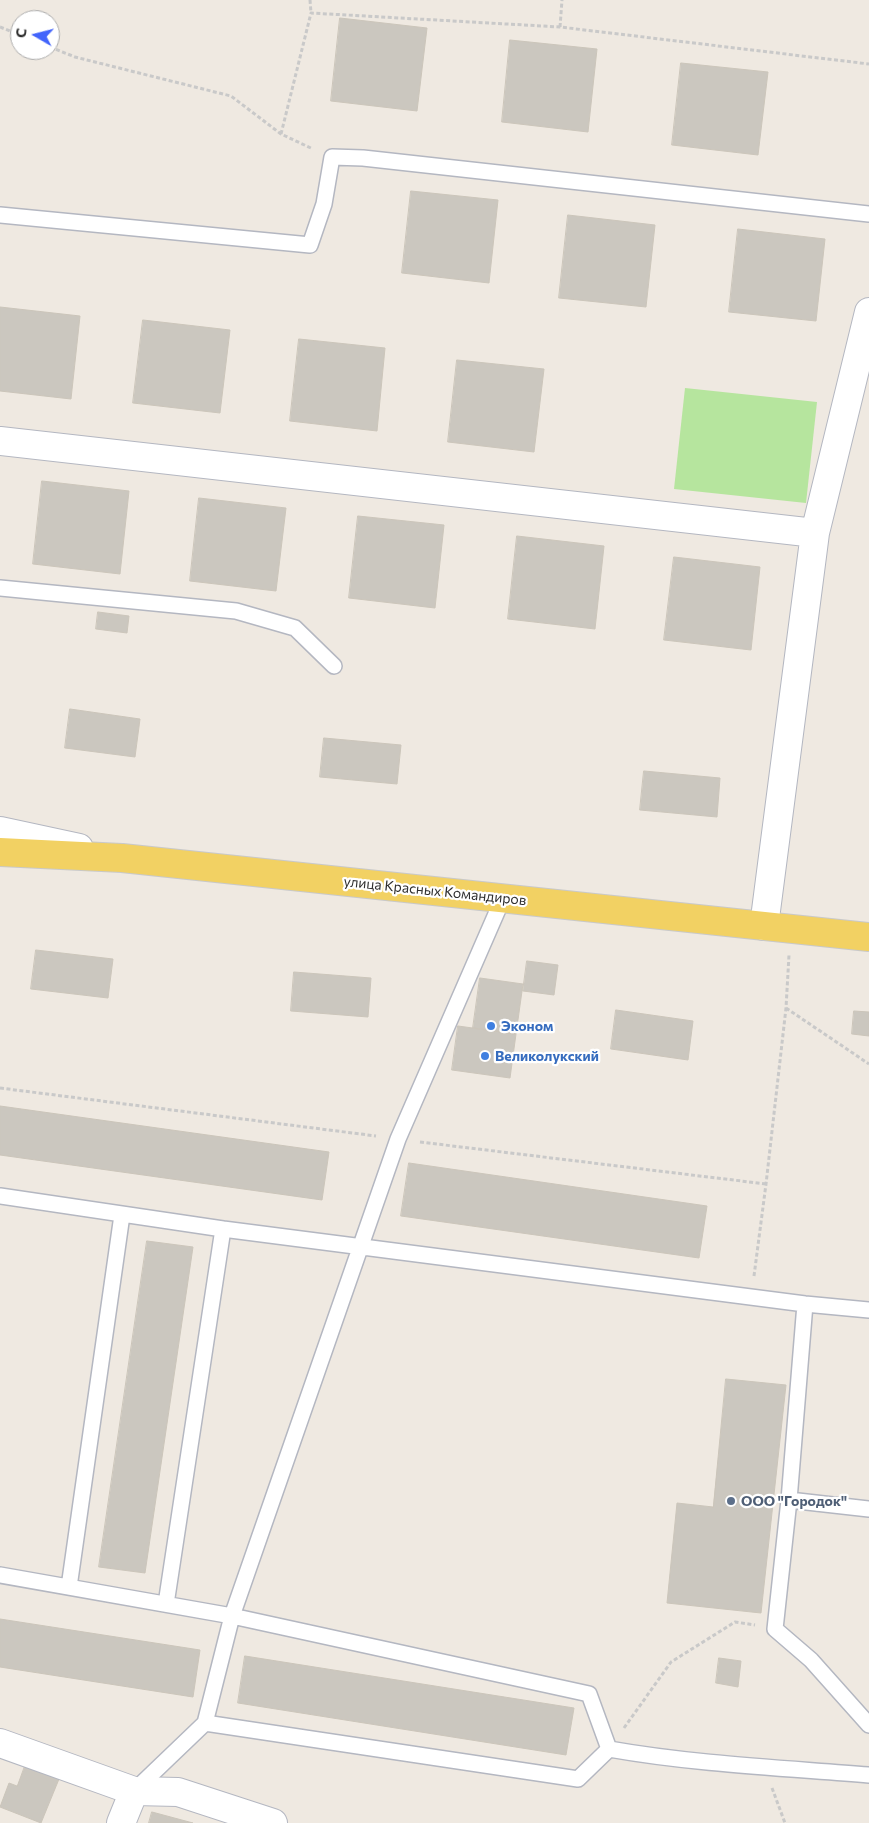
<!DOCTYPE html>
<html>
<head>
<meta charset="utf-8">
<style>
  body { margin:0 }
  #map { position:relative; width:869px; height:1823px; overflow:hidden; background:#efe9e1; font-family:Commissioner,sans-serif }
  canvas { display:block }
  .north { position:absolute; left:10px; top:10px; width:50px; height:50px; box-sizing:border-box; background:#fff; border:1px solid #ababab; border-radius:50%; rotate:278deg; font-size:14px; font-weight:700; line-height:20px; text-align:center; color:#2e2e2e }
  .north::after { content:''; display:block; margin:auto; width:18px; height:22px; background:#4264fb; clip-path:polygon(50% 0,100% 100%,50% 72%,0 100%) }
</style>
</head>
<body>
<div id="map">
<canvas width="869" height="1823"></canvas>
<div class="north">С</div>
</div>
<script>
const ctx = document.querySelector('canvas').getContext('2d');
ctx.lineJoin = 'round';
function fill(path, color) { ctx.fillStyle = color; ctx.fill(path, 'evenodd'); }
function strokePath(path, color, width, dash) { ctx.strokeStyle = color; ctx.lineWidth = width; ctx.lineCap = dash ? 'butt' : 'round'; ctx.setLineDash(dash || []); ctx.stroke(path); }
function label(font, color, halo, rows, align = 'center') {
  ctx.font = font + ' Commissioner,sans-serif'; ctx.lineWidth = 4.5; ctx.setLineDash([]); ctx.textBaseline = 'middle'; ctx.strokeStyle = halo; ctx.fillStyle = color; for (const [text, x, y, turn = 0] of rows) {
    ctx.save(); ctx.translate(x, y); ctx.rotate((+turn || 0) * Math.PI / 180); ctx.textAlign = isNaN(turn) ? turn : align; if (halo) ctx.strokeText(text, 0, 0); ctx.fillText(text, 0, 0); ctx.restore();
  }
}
fill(new Path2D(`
  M685 388 817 402 806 503 674 489Z`), '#b6e59e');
const building = new Path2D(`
  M340 18 427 28 417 111 331 101Z
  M510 40 597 49 588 132 502 122Z
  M681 63 768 72 758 155 672 145Z
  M411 191 498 200 489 283 402 273Z
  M568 215 655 225 646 307 559 298Z
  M738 229 825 239 816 321 729 312Z
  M0 307 80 316 71 399 0 391Z
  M143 320 230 330 220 413 133 403Z
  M299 339 385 348 377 431 290 421Z
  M457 360 544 369 534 452 448 442Z
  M42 481 129 491 120 574 33 564Z
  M199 498 286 508 276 591 190 581Z
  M358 516 444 525 435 608 349 598Z
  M517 536 604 546 595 629 508 619Z
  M674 557 760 567 751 650 664 640Z
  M98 612 129 616 127 633 96 629Z
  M70 709 140 719 135 757 65 748Z
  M324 738 401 745 397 784 320 777Z
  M644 771 720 778 717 817 640 810Z
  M36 950 113 959 108 998 31 989Z
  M527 961 558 965 554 995 523 991Z
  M294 972 371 978 368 1017 291 1011Z
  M480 978 523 984 516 1034 473 1028Z
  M616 1010 693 1021 688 1060 611 1049Z
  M854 1011 869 1012V1036L852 1034Z
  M458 1026 516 1034 510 1078 452 1070Z
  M0 1106 329 1152 322 1200 0 1155Z
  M409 1163 707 1206 699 1258 401 1216Z
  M147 1241 193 1247 145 1573 99 1567Z
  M726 1379 786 1385 761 1613 667 1603 677 1503 713 1507Z
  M0 1619 200 1650 193 1697 0 1667Z
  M245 1656 574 1708 566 1755 238 1703Z
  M719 1658 741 1661 738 1687 716 1683Z
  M25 1766 59 1779 41 1823 0 1807 9 1783 17 1786Z
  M152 1812 193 1823H149Z`);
fill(building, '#cbc7bf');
strokePath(building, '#cbc5ba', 1);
const lane = new Path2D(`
  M0 215 310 245 324 204 332 157 363 158 869 214
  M0 588 236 611 295 628 334 666
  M0 1196 223 1229 805 1304 869 1310
  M805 1304 789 1500 775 1629 811 1660 869 1725
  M789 1500 869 1509
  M0 1575 232 1616 589 1694 609 1749 578 1779 205 1723 134 1791
  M69 1587 122 1215
  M166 1604 223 1229
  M205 1723 232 1616 398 1139 503 898
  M609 1749C694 1764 783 1768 869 1775`);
const street = new Path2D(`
  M0 441 815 533
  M764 926 815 533 869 312
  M0 1743 134 1791 178 1792 273 1823
  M121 1823 134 1791`);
const secondary = new Path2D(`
  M0 831 79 848`);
const primary = new Path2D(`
  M0 852 122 858 869 937`);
strokePath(lane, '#b4b7c1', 18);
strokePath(street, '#b4b7c1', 30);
strokePath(secondary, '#b4b7c1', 30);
strokePath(primary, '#c9c9c9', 30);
strokePath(new Path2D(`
  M310 0 311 13
  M0 27 20 35
  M560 27 562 0
  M50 47 75 57 231 96 281 134 313 149
  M281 134 311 13 560 27 869 64
  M786 1008 869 1064
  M0 1088 376 1136
  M420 1142 766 1184
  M754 1276 766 1184 786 1008 789 955
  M624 1728 671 1662 735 1622 755 1625
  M772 1788 785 1823`), '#c9c9c9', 3, [4, 2.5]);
strokePath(lane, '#fff', 15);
strokePath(street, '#fff', 28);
strokePath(secondary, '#fff', 28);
strokePath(primary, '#f2d163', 28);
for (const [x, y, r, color] of [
  [491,1026,5,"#3f7fe0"],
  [485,1056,5,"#3f7fe0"],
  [731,1501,5,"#5c6f8a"]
]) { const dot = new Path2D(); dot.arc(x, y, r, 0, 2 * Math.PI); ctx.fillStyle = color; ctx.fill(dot); strokePath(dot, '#fff', 2); }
label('14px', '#2e2e2e', '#fff', [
  ["улица Красных Командиров",435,891,6]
]);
label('bold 14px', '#366cbe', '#fff', [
  ["Эконом",501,1026],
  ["Великолукский",495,1056]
], 'left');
label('bold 14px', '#4e5e75', '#fff', [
  ["ООО \"Городок\"",741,1501]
], 'left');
</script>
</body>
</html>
